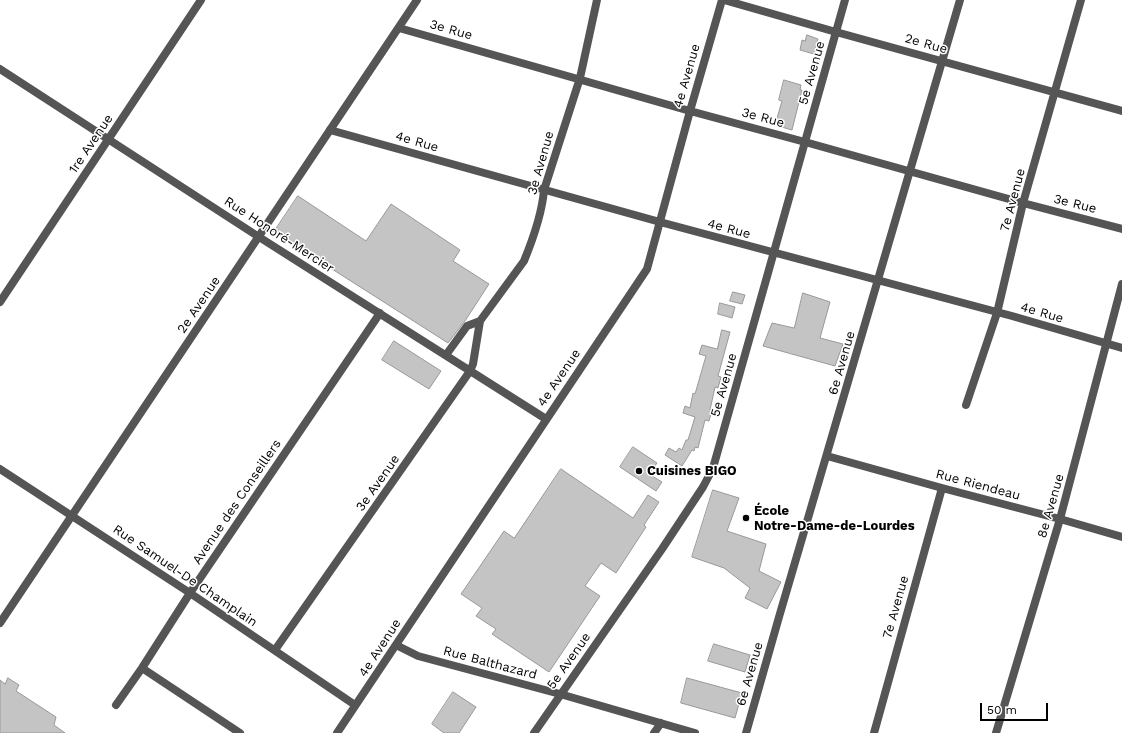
<!DOCTYPE html>
<html>
<head>
<meta charset="utf-8">
<style>
  body { margin:0 }
  #map { position:relative; width:1122px; height:733px; overflow:hidden; background:#fff; font-family:"Work Sans",sans-serif }
  canvas { display:block }
  .scale { position:absolute; left:980px; top:703px; width:68px; height:18px; box-sizing:border-box; border:2px solid #000; border-top:0; padding-left:5px; font-size:12px; line-height:14px; white-space:nowrap; color:#000; -webkit-text-stroke:3px #fff; paint-order:stroke }
</style>
</head>
<body>
<div id="map">
<canvas width="1122" height="733"></canvas>
<div class="scale">50 m</div>
</div>
<script>
const ctx = document.querySelector('canvas').getContext('2d');
ctx.lineJoin = 'round';
function fill(path, color) { ctx.fillStyle = color; ctx.fill(path, 'evenodd'); }
function strokePath(path, color, width, dash) { ctx.strokeStyle = color; ctx.lineWidth = width; ctx.lineCap = dash ? 'butt' : 'round'; ctx.setLineDash(dash || []); ctx.stroke(path); }
function label(font, color, halo, rows, align = 'center') {
  ctx.font = font + ' "Work Sans",sans-serif'; ctx.lineWidth = 3; ctx.setLineDash([]); ctx.textBaseline = 'middle'; ctx.strokeStyle = halo; ctx.fillStyle = color; for (const [text, x, y, turn = 0] of rows) {
    ctx.save(); ctx.translate(x, y); ctx.rotate((+turn || 0) * Math.PI / 180); ctx.textAlign = isNaN(turn) ? turn : align; if (halo) ctx.strokeText(text, 0, 0); ctx.fillText(text, 0, 0); ctx.restore();
  }
}
const building = new Path2D(`
  M807 35 818 39 814 54 800 50 802 40 805 41Z
  M784 80 801 85 800 90H802L792 130 775 125 782 101 779 100Z
  M298 196 366 241 391 204 460 250 453 261 489 284 465 321 448 343 274 232Z
  M733 292 745 295 742 304 730 301Z
  M803 293 830 302 820 338 843 344 835 366 763 346 772 323 794 328Z
  M720 303 735 307 732 318 718 314Z
  M722 330 730 332 718 376 721 377 718 388 715 387 710 410H712L709 421 705 420 698 448 695 447 694 451 692 450 682 466 665 455 669 448 676 452 679 448 682 450 686 440H688L695 417 683 413 685 406 690 408 693 393 695 394 706 356 699 354 702 345 717 349Z
  M394 341 441 371 429 389 382 360Z
  M633 447 657 463 649 474 662 482 656 491 620 467Z
  M561 469 633 518 648 495 659 502 644 525 646 527 616 573 601 563 585 586 600 596 549 672 492 634 496 629 476 616 482 608 461 594 504 531 514 538Z
  M713 490 739 498 727 531 766 544 759 571 781 582 767 609 745 598 750 588 724 568 692 557Z
  M714 644 750 655 745 672 708 661Z
  M8 678 19 685 16 691 56 717 54 725 65 733H0V680L5 684Z
  M687 678 742 693 735 718 681 703Z
  M453 692 476 707 459 733H444L432 724Z`);
fill(building, '#c4c4c4');
strokePath(building, '#999', 1);
strokePath(new Path2D(`
  M399 28 690 111 805 142 1023 203 1122 229
  M836 32 1122 111
  M0 69 259 237 546 419
  M330 130 660 222 1012 316 1122 348
  M0 302 201 0
  M446 355 467 326 480 321
  M966 405 997 313 1023 203 1081 0
  M827 456 942 488 1060 519 1122 537
  M0 469 190 593 355 705
  M396 645 418 656 560 694 695 733
  M275 650 470 371 473 364 480 321 524 261C533 239 542 214 544 190L580 78 597 0
  M142 668 240 733
  M116 705 142 668 190 593 380 313
  M337 733 647 269 690 111 722 0
  M654 733 661 723
  M746 733 779 617 960 0
  M874 733 942 488
  M996 733 1060 519 1122 284`), '#555', 8);
strokePath(new Path2D(`
  M724 0 836 32
  M0 623 417 0
  M534 733 662 549 703 487 713 468 845 0`), '#555', 8);
for (const [x, y, r, color] of [
  [639,471,4,"#000"],
  [746,518,4,"#000"]
]) { const dot = new Path2D(); dot.arc(x, y, r, 0, 2 * Math.PI); ctx.fillStyle = color; ctx.fill(dot); strokePath(dot, '#fff', 1.5); }
label('13px', '#000', '#fff', [
  ["3e Rue",451,30,16],
  ["2e Rue",926,44,16],
  ["5e Avenue",812,73,-74],
  ["4e Avenue",687,76,-74],
  ["3e Rue",763,118,15],
  ["4e Rue",417,142,16],
  ["1re Avenue",91,144,-56],
  ["3e Avenue",541,163,-74],
  ["7e Avenue",1013,200,-75],
  ["3e Rue",1075,204,14],
  ["4e Rue",729,229,15],
  ["Rue Honoré-Mercier",279,235,33],
  ["2e Avenue",199,305,-56],
  ["4e Rue",1042,313,16],
  ["6e Avenue",842,363,-74],
  ["4e Avenue",559,378,-56],
  ["5e Avenue",724,385,-74],
  ["3e Avenue",378,483,-55],
  ["Rue Riendeau",978,485,15],
  ["Avenue des Conseillers",237,502,-56],
  ["8e Avenue",1051,506,-74],
  ["Rue Samuel-De Champlain",185,576,34],
  ["7e Avenue",896,607,-74],
  ["4e Avenue",380,648,-57],
  ["5e Avenue",569,661,-55],
  ["Rue Balthazard",490,663,15],
  ["6e Avenue",750,674,-74]
]);
label('bold 13px', '#000', '#fff', [
  ["Cuisines BIGO",647,471],
  ["École",754,511],
  ["Notre-Dame-de-Lourdes",754,526]
], 'left');
</script>
</body>
</html>
